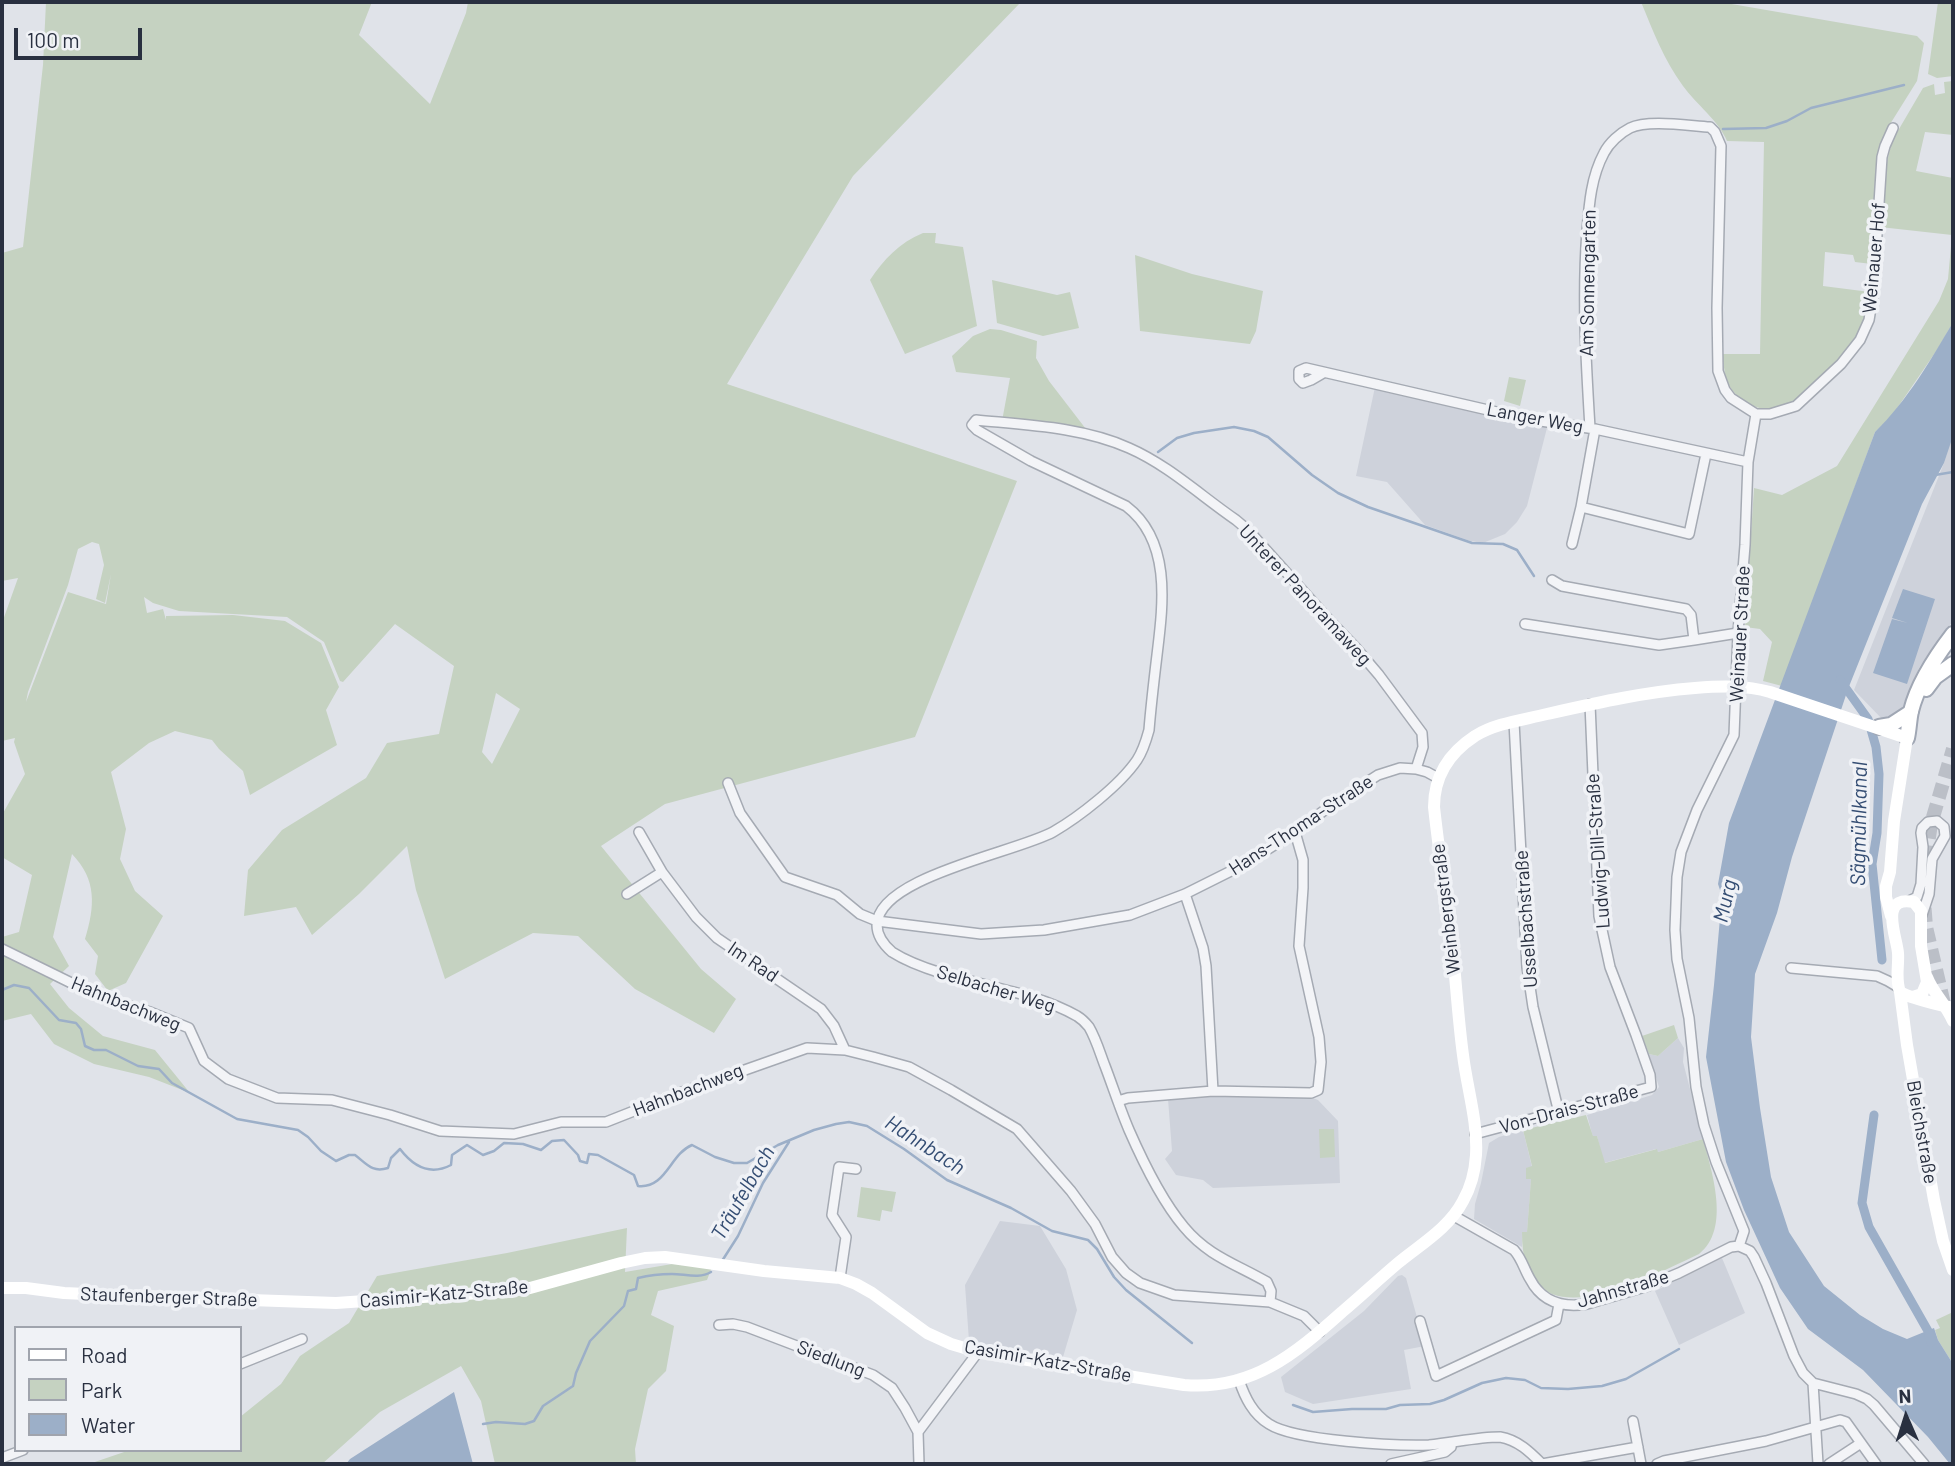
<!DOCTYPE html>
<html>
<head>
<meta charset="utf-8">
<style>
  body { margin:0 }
  #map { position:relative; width:1955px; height:1466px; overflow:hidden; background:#e0e3e9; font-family:Barlow,sans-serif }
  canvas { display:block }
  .frame { position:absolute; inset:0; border:4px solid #293040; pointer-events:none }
  .legend { position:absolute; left:14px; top:1326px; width:228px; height:126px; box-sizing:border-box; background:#f0f2f6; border:2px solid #a0a4ad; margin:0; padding:9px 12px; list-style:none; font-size:21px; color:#293040 }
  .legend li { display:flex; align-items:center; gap:14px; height:35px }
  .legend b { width:35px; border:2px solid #a0a4ad }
  .north { position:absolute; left:1871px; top:1382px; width:70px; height:70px; -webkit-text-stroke:5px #f0f2f6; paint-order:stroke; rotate:357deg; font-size:19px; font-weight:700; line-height:28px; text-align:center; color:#293040 }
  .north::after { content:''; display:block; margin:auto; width:24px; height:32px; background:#293040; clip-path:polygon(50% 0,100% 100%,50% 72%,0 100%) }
  .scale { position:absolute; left:14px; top:28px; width:128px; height:32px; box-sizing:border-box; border:4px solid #293040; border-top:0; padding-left:9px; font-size:21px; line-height:24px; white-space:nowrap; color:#293040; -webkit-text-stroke:5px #f0f2f6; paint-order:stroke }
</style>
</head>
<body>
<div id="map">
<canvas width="1955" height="1466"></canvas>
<div class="frame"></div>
<ul class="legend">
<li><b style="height:9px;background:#fff"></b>Road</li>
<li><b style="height:19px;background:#c5d2c1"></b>Park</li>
<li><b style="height:19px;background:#9cafc8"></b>Water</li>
</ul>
<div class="north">N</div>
<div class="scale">100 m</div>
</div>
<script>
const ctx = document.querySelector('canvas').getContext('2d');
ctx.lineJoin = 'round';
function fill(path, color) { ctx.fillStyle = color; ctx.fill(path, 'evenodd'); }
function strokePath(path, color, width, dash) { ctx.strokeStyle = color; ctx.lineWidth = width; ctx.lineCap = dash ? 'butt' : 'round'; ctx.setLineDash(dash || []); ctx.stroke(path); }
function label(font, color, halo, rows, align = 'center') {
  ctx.font = font + ' Barlow,sans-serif'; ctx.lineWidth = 7; ctx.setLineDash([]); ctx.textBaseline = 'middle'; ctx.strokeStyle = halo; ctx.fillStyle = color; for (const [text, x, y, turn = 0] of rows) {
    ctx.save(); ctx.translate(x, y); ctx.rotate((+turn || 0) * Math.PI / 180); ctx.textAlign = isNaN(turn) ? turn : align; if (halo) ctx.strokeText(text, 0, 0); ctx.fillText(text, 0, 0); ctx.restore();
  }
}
fill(new Path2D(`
  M1375 387 1548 424 1527 506 1517 522 1505 534 1483 543 1470 541 1425 525 1387 482 1356 476Z
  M1953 433V621L1938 639 1919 668 1900 713 1884 721 1854 690 1944 463Z
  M1678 1038 1684 1048 1683 1062 1703 1139 1658 1152 1656 1149 1604 1163 1597 1136 1593 1137 1587 1115 1652 1095 1659 1087 1649 1054 1658 1056Z
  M1211 1095 1308 1096 1318 1100 1338 1121 1340 1183 1213 1188 1203 1180 1176 1175 1165 1159 1172 1151 1168 1099Z
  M1523 1130 1532 1167 1527 1232H1522V1247L1474 1219 1475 1204 1481 1183 1489 1143 1499 1137Z
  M1000 1221 1040 1226 1066 1269 1077 1310 1063 1357 973 1346 969 1341 965 1285Z
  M1722 1258 1745 1313 1679 1345 1655 1291Z
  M1402 1275 1406 1278 1425 1346 1404 1350 1411 1389 1313 1404 1285 1392 1281 1377 1364 1311 1398 1276Z`), '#ced2db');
fill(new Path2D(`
  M46 2H372L359 35 430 104 466 13 468 2H1021L853 176 727 384 1017 481 915 737 665 804 601 846 701 969 736 999 714 1033 635 989 578 936 533 933 445 979 416 890 407 846 359 894 312 935 296 907 244 916 248 870 282 830 366 778 387 743 439 734 454 666 395 624 343 682 340 681 324 642 287 617 179 611 153 603 144 597 147 613 163 609 166 620V616L233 615 285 621 321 643 339 687 326 710 337 745 250 795 243 771 219 749 212 740 175 731 149 743 111 772 126 829 120 859 135 891 163 916 126 983 108 991 95 974 98 956 85 939C95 906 97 880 72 854L53 937 69 966 50 984 69 1008 103 1036 155 1050 190 1093 149 1077 94 1064 54 1044 31 1014 2 1021V937L19 932 32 875 2 857V815L25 774 14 742 15 738 2 741V623L18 578 2 581V253L23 247 43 65ZM92 542 99 544 104 565 96 599 105 603 111 574 106 604 68 592 26 702 28 692 68 585 78 549ZM496 693 520 709 492 764 482 752Z
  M1641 2H1720L1917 36 1924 43 1917 81 1887 129 1881 145 1876 184 1872 264 1855 262 1853 255 1825 252 1823 286 1870 292C1866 308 1864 325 1856 339 1849 353 1835 365 1824 376 1815 384 1806 395 1796 402 1771 417 1739 408 1727 381 1724 373 1724 363 1722 354H1760L1764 142 1727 141C1719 121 1696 104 1683 86 1664 60 1653 31 1641 2Z
  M1938 2H1953V76L1937 78 1928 74Z
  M1953 81V135L1925 132 1916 171 1953 178V322L1939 347 1891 417 1875 432 1782 686 1763 681 1772 642 1760 629 1745 627 1754 488 1782 495 1837 466 1939 301 1948 279 1952 235 1880 227 1886 166 1892 141 1923 88 1934 84 1935 95 1945 93 1944 82Z
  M923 233H936L935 243 963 247 977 326 905 354 870 280C884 259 899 243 923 233Z
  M1135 255 1192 274 1263 291 1256 331 1250 344 1140 331Z
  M992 280 1057 295 1070 292 1079 328 1043 336 997 323Z
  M990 329 1001 330 1037 341 1036 358 1049 381 1089 433 1002 421 1010 378 956 372 952 356 973 336Z
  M1509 377 1526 380 1520 406 1504 401Z
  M1674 1025 1678 1038 1658 1056 1649 1054 1642 1036Z
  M1586 1115 1593 1136H1597L1605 1163 1657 1149 1658 1152 1703 1139C1712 1172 1731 1229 1699 1254 1643 1280 1521 1348 1522 1232H1527L1531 1179H1526V1168L1532 1166 1523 1130Z
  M1319 1129H1334L1335 1157 1320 1158Z
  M861 1187 896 1192 892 1212 882 1210 880 1221 857 1217Z
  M627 1228 625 1272 690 1261 712 1267 707 1280 658 1291 651 1315 674 1326 666 1371 648 1389 635 1449 636 1464H495L481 1401 461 1366 380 1412 322 1464H89L130 1450H240V1417L281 1384 300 1356 349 1323 377 1276 507 1253Z
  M1953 1312V1364L1938 1340 1935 1330 1940 1328 1936 1320Z`), '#c5d2c1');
fill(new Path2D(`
  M1953 322 1952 439 1944 463 1922 504 1848 689 1792 857 1777 913 1755 974 1751 1037 1760 1108 1771 1177 1789 1232 1824 1286 1860 1315 1883 1329 1907 1339 1934 1328 1938 1340 1953 1364V1464H1950L1928 1437 1863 1370 1808 1329 1780 1288 1744 1210 1726 1162 1706 1057 1714 985 1722 896 1718 884 1729 823 1875 432C1907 401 1931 360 1953 322Z
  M1903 589 1935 599 1907 684 1873 673 1892 619 1908 623 1892 618Z
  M454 1392 473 1464H346L350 1459Z`), '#9cafc8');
strokePath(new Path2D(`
  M1723 129 1766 128 1787 121 1811 108 1904 85
  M1158 452 1177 438 1194 433 1234 427 1254 431 1268 437 1312 475 1338 493 1368 507 1472 543 1503 544 1517 550 1534 576
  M1935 475 1953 472
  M2 990 14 985 29 988 59 1020 76 1023 81 1029 85 1046 94 1050H106L138 1066 159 1069 172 1083 237 1119 298 1130 308 1137 321 1151 336 1161 349 1155H355C367 1164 372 1173 388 1168L391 1158 400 1149C413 1166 430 1176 451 1165L452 1155 467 1145 483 1155 494 1151 504 1143 523 1144 541 1150 552 1141 564 1140 578 1155 580 1161 587 1163 589 1154 598 1155 634 1175 638 1186C666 1189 670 1154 692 1145L715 1157 734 1163H747L778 1145 814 1130 836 1124 849 1122 867 1126 904 1149 947 1180 1011 1208 1052 1231 1088 1240 1097 1249 1114 1277 1126 1290 1192 1343
  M722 1261 738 1236 763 1183 789 1142
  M1293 1405 1313 1412 1352 1409H1386L1400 1405 1430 1404 1444 1400 1482 1383 1506 1378 1525 1380 1541 1388 1568 1389 1602 1386 1626 1379 1679 1349
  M483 1424 496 1422 525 1424 534 1421 543 1406 573 1386 576 1373 590 1341 624 1306 628 1291 636 1289 638 1278C650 1275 660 1274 672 1274 685 1274 699 1279 711 1272`), '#9cafc8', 2.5);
strokePath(new Path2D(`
  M1840 680 1868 719 1876 747 1879 774 1877 833 1872 864 1882 960
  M1874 1115 1862 1203 1869 1227 1928 1331 1931 1342`), '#9cafc8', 9);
strokePath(new Path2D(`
  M1944 1004 1926 927 1924 901 1927 850 1931 824 1953 749`), '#bbbfc7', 14, [14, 7]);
const street = new Path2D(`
  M1323 373 1311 380 1303 383 1299 379V371L1306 368 1527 419 1595 429 1748 462
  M1590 428C1586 362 1582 297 1587 231 1589 205 1591 177 1604 153 1609 143 1620 133 1630 128 1648 119 1690 126 1710 127L1715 132 1721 146 1717 308 1718 371 1725 390 1731 398 1756 414H1770L1796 406 1841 364 1860 340 1869 320 1873 296 1882 157 1885 146 1893 128
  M1595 429 1581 507 1689 534 1706 454
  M1572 544 1581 507
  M1552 580 1562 586 1686 609 1691 615 1694 640 1738 633
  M1525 624 1659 645 1694 640
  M1514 722 1527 967 1533 1007 1559 1113
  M728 783 740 813 785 877 837 895 860 914 877 921 981 934 1044 930 1130 915 1185 894 1243 865 1295 832 1333 804 1378 775 1400 768 1416 769 1427 772 1438 778
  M639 832 662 872 696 917 717 938 821 1009 834 1026 845 1050
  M627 894 662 872
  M1185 894 1203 948 1206 966 1213 1091
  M1909 901 1917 897 1921 884 1923 847 1921 833 1922 828 1928 822 1937 821 1944 827 1945 836 1932 859 1929 894 1922 915
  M2 949 102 998 150 1012 189 1028 204 1061 228 1079 277 1098 332 1100 390 1115 440 1131 514 1134 561 1122H606L677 1094 807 1048 845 1050 873 1057 909 1067 951 1090 1017 1129 1071 1191 1095 1224 1112 1257 1126 1273 1140 1283 1174 1295 1270 1302 1304 1316 1320 1332
  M1791 968 1877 976 1888 981 1898 987
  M1118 1101 1128 1098 1213 1091 1311 1093 1318 1090 1321 1062 1319 1037 1299 946 1303 888V860L1295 832
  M1475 1134 1651 1087 1650 1075 1636 1035 1610 967 1599 916 1590 704
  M1454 1216 1514 1250C1522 1259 1524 1269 1530 1279 1542 1302 1562 1308 1587 1304L1648 1286 1679 1273 1731 1247 1739 1246
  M1739 1246 1744 1231 1716 1162 1704 1125 1696 1087 1689 1018 1677 959 1675 930 1677 877 1681 852 1697 810 1734 735 1738 633 1745 545 1748 462 1756 414
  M1739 1246 1750 1251 1754 1257 1766 1283 1794 1356 1803 1373 1813 1383 1818 1464
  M840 1278 846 1237 832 1215 839 1167 856 1169
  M1270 1302 1271 1291 1267 1282C1236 1264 1208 1256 1184 1227 1162 1201 1143 1162 1129 1130 1120 1109 1113 1087 1105 1066 1100 1053 1096 1039 1089 1027 1085 1022 1082 1019 1077 1016 1036 993 986 987 941 973 925 968 906 961 892 952 884 945 877 936 877 925 877 877 1017 852 1053 832 1079 817 1120 785 1137 760 1143 751 1146 741 1149 730 1151 705 1154 680 1157 655 1163 605 1172 541 1126 506L1031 461 977 430 972 425 976 420C1027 425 1082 427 1129 448 1168 465 1201 496 1236 520L1249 531 1330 621 1356 648 1379 675 1422 733 1423 747 1416 769
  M1420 1321 1436 1376 1556 1320 1559 1304
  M719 1325 733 1324 747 1327 873 1375 892 1388 905 1408 918 1432
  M240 1364 302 1339
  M1239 1380C1245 1398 1253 1414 1269 1424 1295 1441 1396 1446 1429 1445 1453 1443 1476 1437 1500 1437 1518 1440 1530 1452 1542 1464
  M1813 1383 1856 1394 1867 1399 1874 1405 1924 1464
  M1633 1421 1641 1464
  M2 1458 23 1450
  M919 1464 918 1432 978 1352
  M1391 1464 1445 1452 1451 1447 1452 1442
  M1542 1464 1638 1447
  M1657 1464 1664 1461 1766 1441 1840 1420 1846 1422 1876 1464
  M1829 1464 1861 1443`);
const primary = new Path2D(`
  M1926 689 1935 677 1953 664
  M1879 727 1891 725 1911 712
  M1907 738C1909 729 1909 720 1911 711 1918 683 1936 656 1953 634`);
strokePath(street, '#a5aab3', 12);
strokePath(primary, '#a0a7b4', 18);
strokePath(street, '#f3f4f7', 9);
strokePath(new Path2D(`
  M1927 977C1933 993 1946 1004 1953 1021
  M1900 992 1907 1045 1934 1200 1943 1241 1953 1270
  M1913 997 1922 994 1927 982 1921 946V911L1914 902C1878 895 1897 937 1898 953 1899 966 1895 979 1900 992 1907 997 1943 1006 1953 1008
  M2 1288H26L64 1293 108 1295 336 1303 495 1292 530 1288 621 1263 645 1258 665 1257 764 1271 840 1278 856 1284 872 1293 927 1333 951 1344 978 1352 1184 1385C1251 1391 1295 1354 1342 1312 1361 1296 1379 1279 1398 1263 1421 1244 1449 1228 1463 1201 1471 1187 1475 1171 1476 1155 1478 1122 1467 1088 1463 1055 1458 1018 1456 981 1452 944 1446 898 1439 853 1434 807 1434 776 1449 753 1475 736 1496 723 1523 720 1547 714 1596 703 1644 692 1695 688 1720 686 1745 685 1770 692L1907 738 1894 821 1890 872 1886 886V897L1891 916`), '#fff', 12);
strokePath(primary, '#fff', 14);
label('19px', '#293040', '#f0f2f6', [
  ["Weinauer Hof",1874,258,-85],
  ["Am Sonnengarten",1588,283,-89],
  ["Langer Weg",1535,418,11],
  ["Unterer Panoramaweg",1305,595,47],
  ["Weinauer Straße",1740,634,-87],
  ["Hans-Thoma-Straße",1301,825,-33],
  ["Ludwig-Dill-Straße",1598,851,-94],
  ["Weinbergstraße",1446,909,-97],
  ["Usselbachstraße",1526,919,-94],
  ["Im Rad",753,962,34],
  ["Selbacher Weg",996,989,17],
  ["Hahnbachweg",126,1004,22],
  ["Hahnbachweg",688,1090,-21],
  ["Von-Drais-Straße",1569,1109,-15],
  ["Bleichstraße",1922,1132,80],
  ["Jahnstraße",1623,1289,-16],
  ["Casimir-Katz-Straße",444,1294,-5],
  ["Staufenberger Straße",169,1297,2],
  ["Siedlung",831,1359,21],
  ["Casimir-Katz-Straße",1048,1361,10]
]);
label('italic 21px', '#344d73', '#f0f2f6', [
  ["Sägmühlkanal",1859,824,-89],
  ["Murg",1725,901,-77],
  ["Hahnbach",925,1145,33],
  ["Träufelbach",743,1193,-60]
]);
</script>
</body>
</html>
